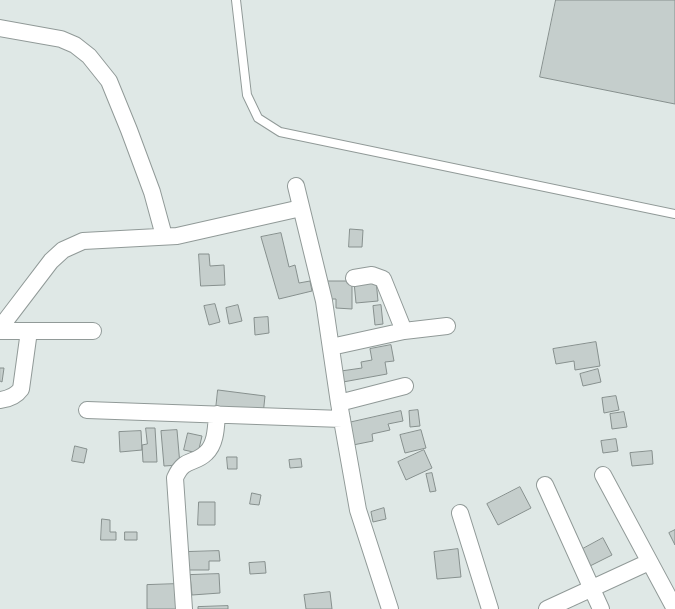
<!DOCTYPE html>
<html>
<head>
<meta charset="utf-8">
<style>
  body { margin:0 }
  canvas { display:block; background:#dfe8e6 }
</style>
</head>
<body>
<canvas width="675" height="609"></canvas>
<script>
const ctx = document.querySelector('canvas').getContext('2d');
ctx.lineJoin = 'round';
function fill(path, color) { ctx.fillStyle = color; ctx.fill(path, 'evenodd'); }
function strokePath(path, color, width, dash) { ctx.strokeStyle = color; ctx.lineWidth = width; ctx.lineCap = dash ? 'butt' : 'round'; ctx.setLineDash(dash || []); ctx.stroke(path); }
const building = new Path2D(`
  M556 0H675V104L540 77Z
  M350 229 363 230 362 247H349Z
  M281 233 289 267 295 265 299 283 310 281 312 291 279 299 261 237Z
  M199 254H209L210 266 224 265 225 285 201 286Z
  M376 280 378 301 356 303 354 282Z
  M327 281H352V309L336 308V299H327Z
  M215 304 220 322 209 325 204 306Z
  M238 305 242 321 229 324 226 308Z
  M381 305 383 324 375 325 373 306Z
  M268 317 269 333 255 335 254 318Z
  M596 342 600 366 575 370 574 361 556 364 553 349Z
  M391 345 394 361 385 362 387 374 343 382 341 371 362 368 361 362 372 360 370 349Z
  M0 368H4L2 382 0 381Z
  M598 369 601 382 583 386 580 374Z
  M218 390 265 396 263 415 216 409Z
  M616 396 619 410 604 413 602 398Z
  M418 410 420 426 410 427 409 411Z
  M401 411 403 421 388 424 390 430 372 434 373 441 353 445 348 423Z
  M624 412 627 427 612 429 610 414Z
  M146 428H155L157 462H143L142 445 147 444Z
  M177 430 180 465 164 466 161 431Z
  M421 430 426 448 405 453 400 435Z
  M141 431 142 450 120 452 119 432Z
  M188 433 202 436 198 453 184 450Z
  M616 439 618 451 603 453 601 441Z
  M75 446 87 449 84 463 72 461Z
  M424 450 432 468 406 480 398 462Z
  M652 451 653 464 632 466 630 453Z
  M227 457H237V469H228Z
  M301 459 302 467 290 468 289 460Z
  M432 473 436 491 430 492 426 474Z
  M520 487 531 508 498 525 487 504Z
  M252 493 261 495 259 505 250 504Z
  M199 502H215V525H198Z
  M384 508 386 519 373 522 371 512Z
  M102 519 110 520V532H116V540H101Z
  M675 530V545L669 533Z
  M125 532H137V540H125Z
  M603 538 612 555 588 567 579 551Z
  M458 549 461 577 437 579 434 552Z
  M219 551 220 561H209V570H187L186 552Z
  M265 562 266 573 250 574 249 563Z
  M219 574 220 593 192 595 190 575Z
  M178 584 179 609H147V585Z
  M330 592 332 609H306L304 595Z
  M228 606V609H198V607Z`);
fill(building, '#c5cecc');
strokePath(building, '#87908e', 1);
const service = new Path2D(`
  M236 0 247 95 258 118 280 132 675 214`);
const minor = new Path2D(`
  M0 28 61 39 75 45 89 56 109 81 129 130 152 192 164 236
  M296 186 324 301 339 403 358 510 390 609
  M354 278 372 275 383 279 404 331
  M0 328 51 261 63 250 83 241 177 236 301 208
  M0 331H93
  M331 347 404 331 447 326
  M0 400C9 399 16 396 21 389L29 331
  M339 403 405 386
  M87 410 342 419
  M603 475 675 609
  M545 485 601 609
  M460 513 490 609
  M184 609 175 478C184 457 194 465 206 453 216 444 216 427 217 414
  M547 609 649 562`);
strokePath(service, '#919a98', 10);
strokePath(minor, '#919a98', 18);
strokePath(service, '#fff', 8);
strokePath(minor, '#fff', 16);
</script>
</body>
</html>
